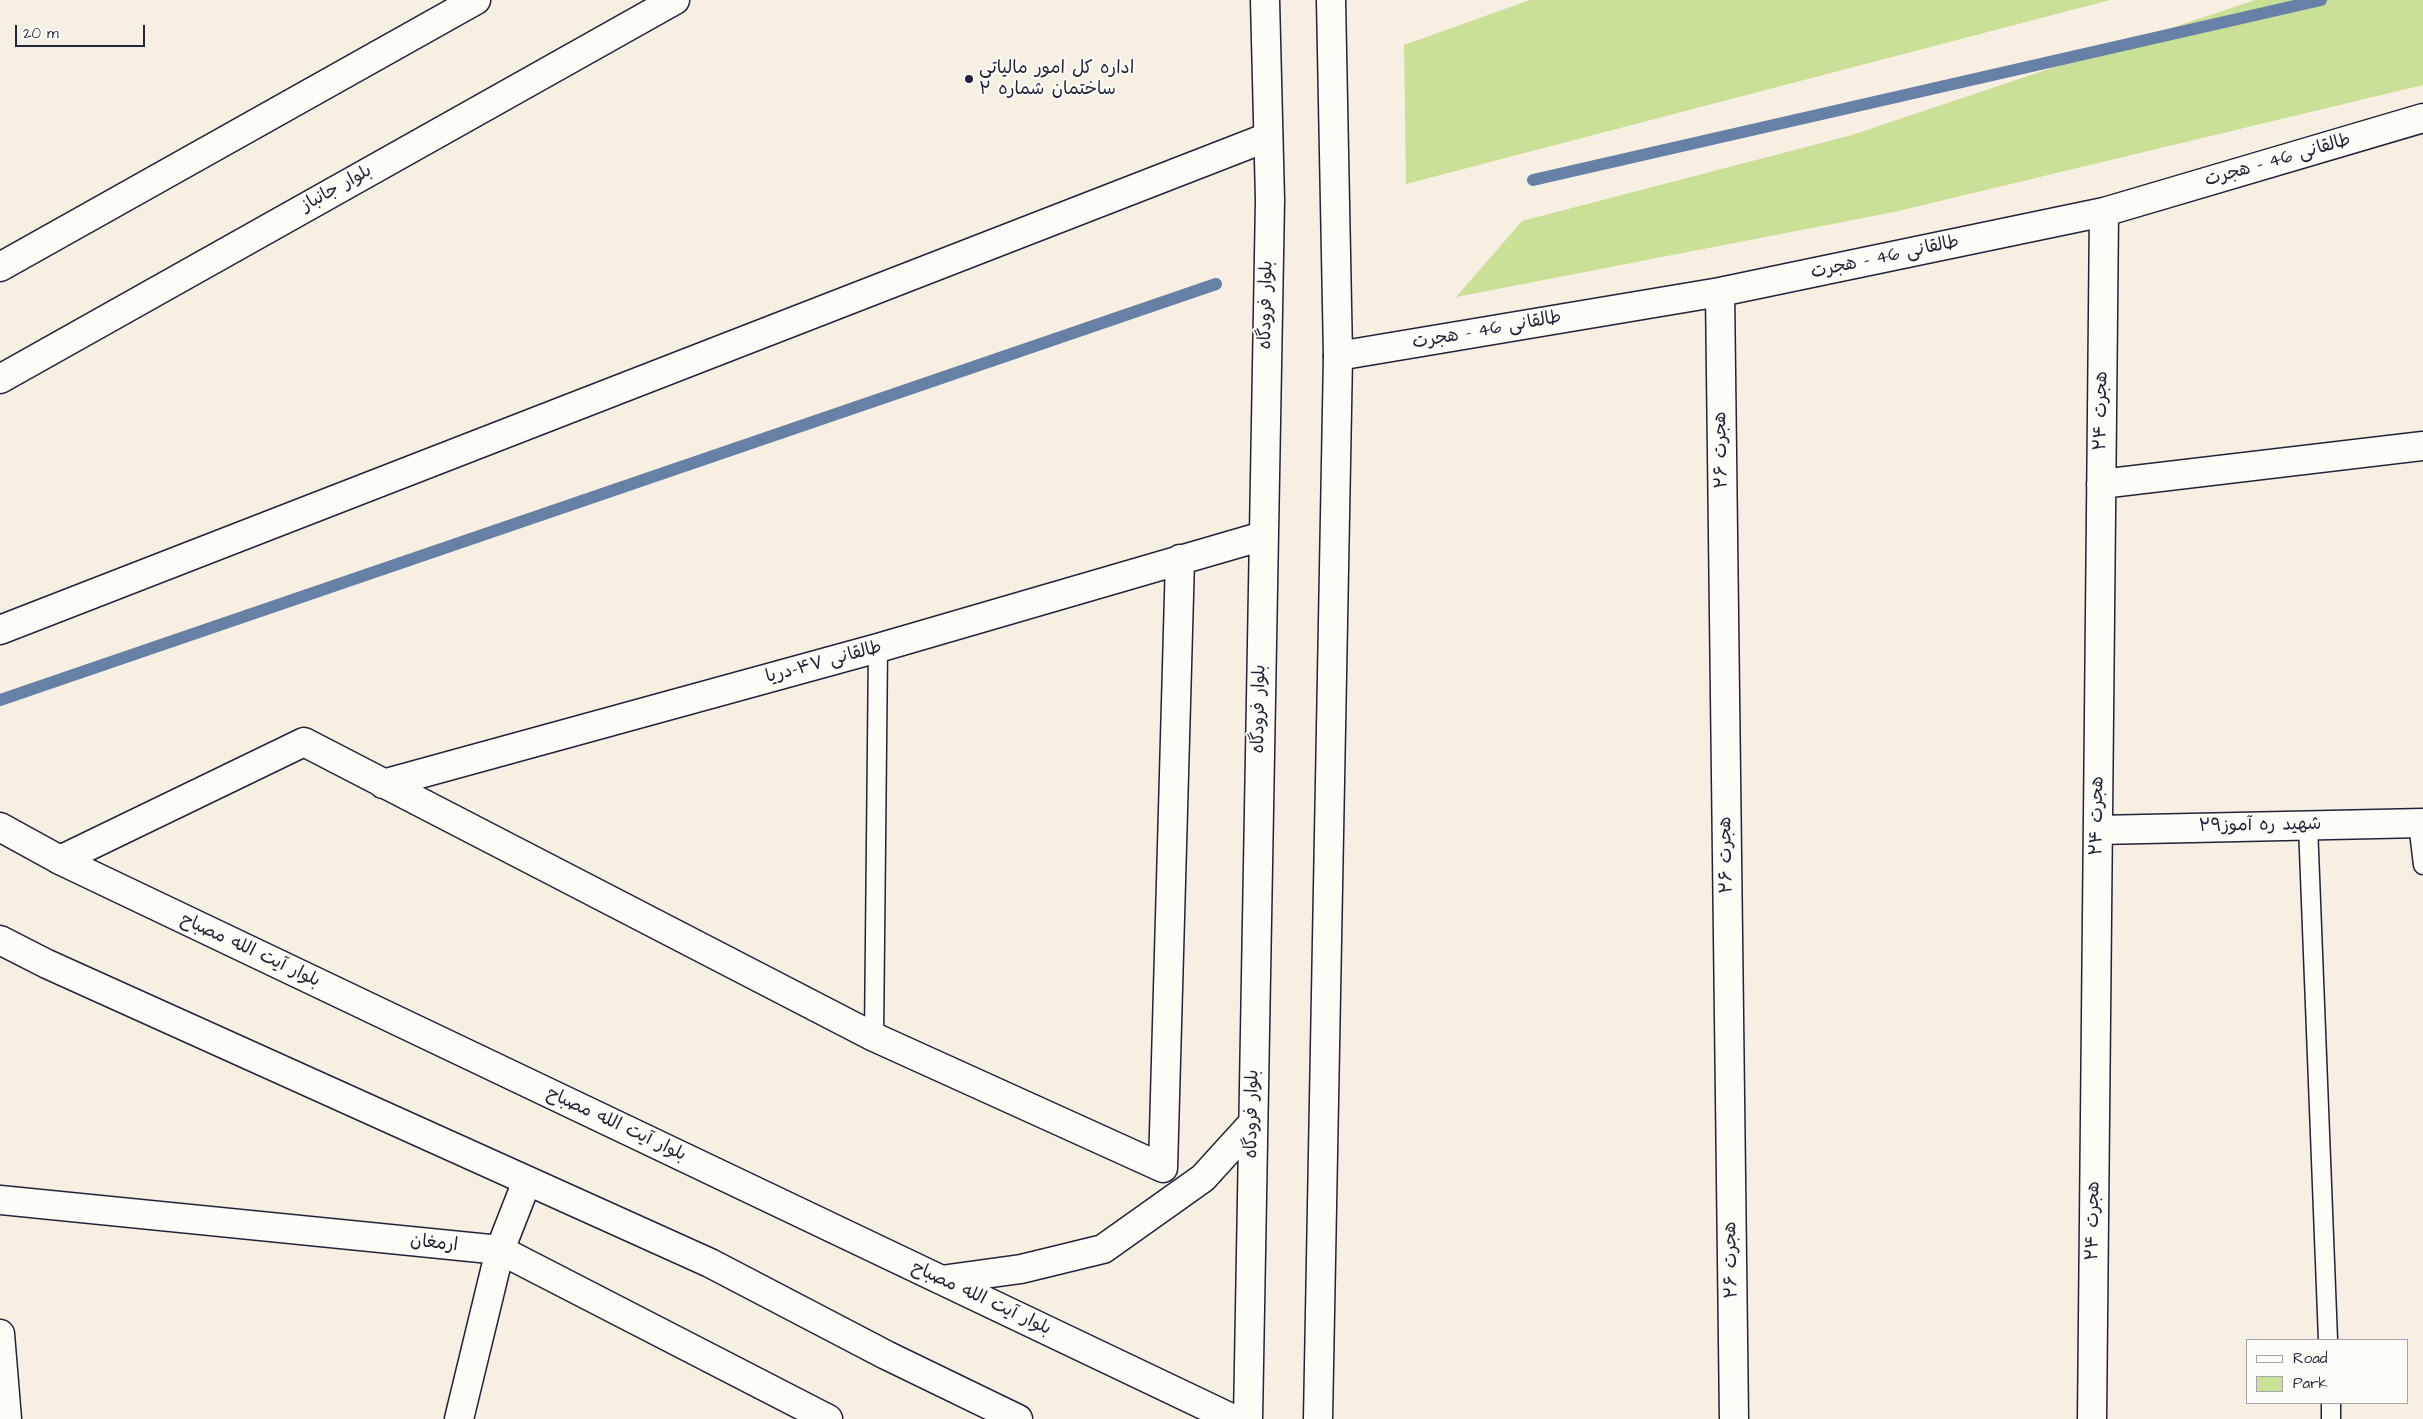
<!DOCTYPE html>
<html>
<head>
<meta charset="utf-8">
<style>
  body { margin:0 }
  #map { position:relative; width:2423px; height:1419px; overflow:hidden; background:#f8efe3; font-family:"Architects Daughter",sans-serif }
  canvas { display:block }
  .legend { position:absolute; left:2246px; top:1339px; width:162px; height:65px; box-sizing:border-box; background:#fdfcf7; border:1px solid #a5a5ac; margin:0; padding:6px 9px; list-style:none; font-size:15px; color:#22223b }
  .legend li { display:flex; align-items:center; gap:10px; height:25px }
  .legend b { width:25px; border:1px solid #a5a5ac }
  .scale { position:absolute; left:15px; top:25px; width:130px; height:22px; box-sizing:border-box; border:2px solid #22223b; border-top:0; padding-left:6px; font-size:15px; line-height:18px; white-space:nowrap; color:#22223b; -webkit-text-stroke:4px #fdfcf7; paint-order:stroke }
</style>
</head>
<body>
<div id="map">
<canvas width="2423" height="1419"></canvas>
<ul class="legend">
<li><b style="height:6px;background:#fdfcf7"></b>Road</li>
<li><b style="height:14px;background:#c9e096"></b>Park</li>
</ul>
<div class="scale">20 m</div>
</div>
<script>
const ctx = document.querySelector('canvas').getContext('2d');
ctx.lineJoin = 'round';
function fill(path, color) { ctx.fillStyle = color; ctx.fill(path, 'evenodd'); }
function strokePath(path, color, width, dash) { ctx.strokeStyle = color; ctx.lineWidth = width; ctx.lineCap = dash ? 'butt' : 'round'; ctx.setLineDash(dash || []); ctx.stroke(path); }
function label(font, color, halo, rows, align = 'center') {
  ctx.font = font + ' "Architects Daughter","Playpen Sans Arabic",sans-serif'; ctx.lineWidth = 4; ctx.setLineDash([]); ctx.textBaseline = 'middle'; ctx.strokeStyle = halo; ctx.fillStyle = color; for (const [text, x, y, turn = 0] of rows) {
    ctx.save(); ctx.translate(x, y); ctx.rotate((+turn || 0) * Math.PI / 180); ctx.textAlign = isNaN(turn) ? turn : align; if (halo) ctx.strokeText(text, 0, 0); ctx.fillText(text, 0, 0); ctx.restore();
  }
}
fill(new Path2D(`
  M1530 0H2110L1406 184 1404 45Z
  M2255 0H2423V85L1894 212 1456 297 1522 221 1852 135Z`), '#c9e096');
strokePath(new Path2D(`
  M1533 180 2321 0
  M0 700 1216 284`), '#6680a6', 12);
const lane = new Path2D(`
  M2418 823 2423 865
  M2308 825 2328 1340
  M874 1037 878 648
  M2331 1403V1419`);
const street = new Path2D(`
  M1720 292 1734 1419
  M1338 356 1720 292 2104 212 2423 118
  M2101 484 2423 446
  M0 630 1268 137
  M383 784 878 648 1263 536
  M2098 830 2423 823
  M60 860 304 742 874 1037 1163 1168 1180 559
  M0 1200 500 1250 828 1419
  M0 1334 7 1419
  M459 1419 500 1250 527 1181
  M2092 1419 2104 212`);
const secondary = new Path2D(`
  M0 267 476 0
  M0 379 675 0
  M0 827 60 860 1233 1419
  M0 940 47 964 710 1263 886 1355 1018 1419
  M941 1280 1021 1269 1103 1249 1203 1178 1253 1123
  M1248 1419 1270 200 1265 0
  M1318 1419 1338 356 1331 0`);
strokePath(lane, '#22223b', 21);
strokePath(street, '#22223b', 31);
strokePath(secondary, '#22223b', 31);
strokePath(lane, '#fdfcf7', 18);
strokePath(street, '#fdfcf7', 28);
strokePath(secondary, '#fdfcf7', 28);
for (const [x, y, r, color] of [
  [969,79,5,"#22223b"]
]) { const dot = new Path2D(); dot.arc(x, y, r, 0, 2 * Math.PI); ctx.fillStyle = color; ctx.fill(dot); strokePath(dot, '#fdfcf7', 2); }
label('18px', '#22223b', '#fdfcf7', [
  ["اداره کل امور مالیاتی",979,69],
  ["ساختمان شماره ۲",979,90]
], 'left');
label('18px', '#22223b', '#fdfcf7', [
  ["طالقانی 46 - هجرت",2278,161,-16],
  ["بلوار جانباز",337,189,-29],
  ["طالقانی 46 - هجرت",1885,258,-12],
  ["بلوار فرودگاه",1267,305,-89],
  ["طالقانی 46 - هجرت",1487,331,-10],
  ["هجرت ۲۴",2102,411,-89],
  ["هجرت ۲۶",1722,450,-91],
  ["طالقانی ۴۷-دریا",824,663,-15],
  ["بلوار فرودگاه",1260,709,-89],
  ["هجرت ۲۴",2098,816,-89],
  ["شهید ره آموز۲۹",2260,826,-1],
  ["هجرت ۲۶",1727,855,-91],
  ["بلوار آیت الله مصباح",250,951,25],
  ["بلوار فرودگاه",1253,1114,-89],
  ["بلوار آیت الله مصباح",616,1125,25],
  ["هجرت ۲۴",2094,1221,-89],
  ["ارمغان",434,1244,6],
  ["هجرت ۲۶",1732,1260,-91],
  ["بلوار آیت الله مصباح",981,1299,25]
]);
</script>
</body>
</html>
